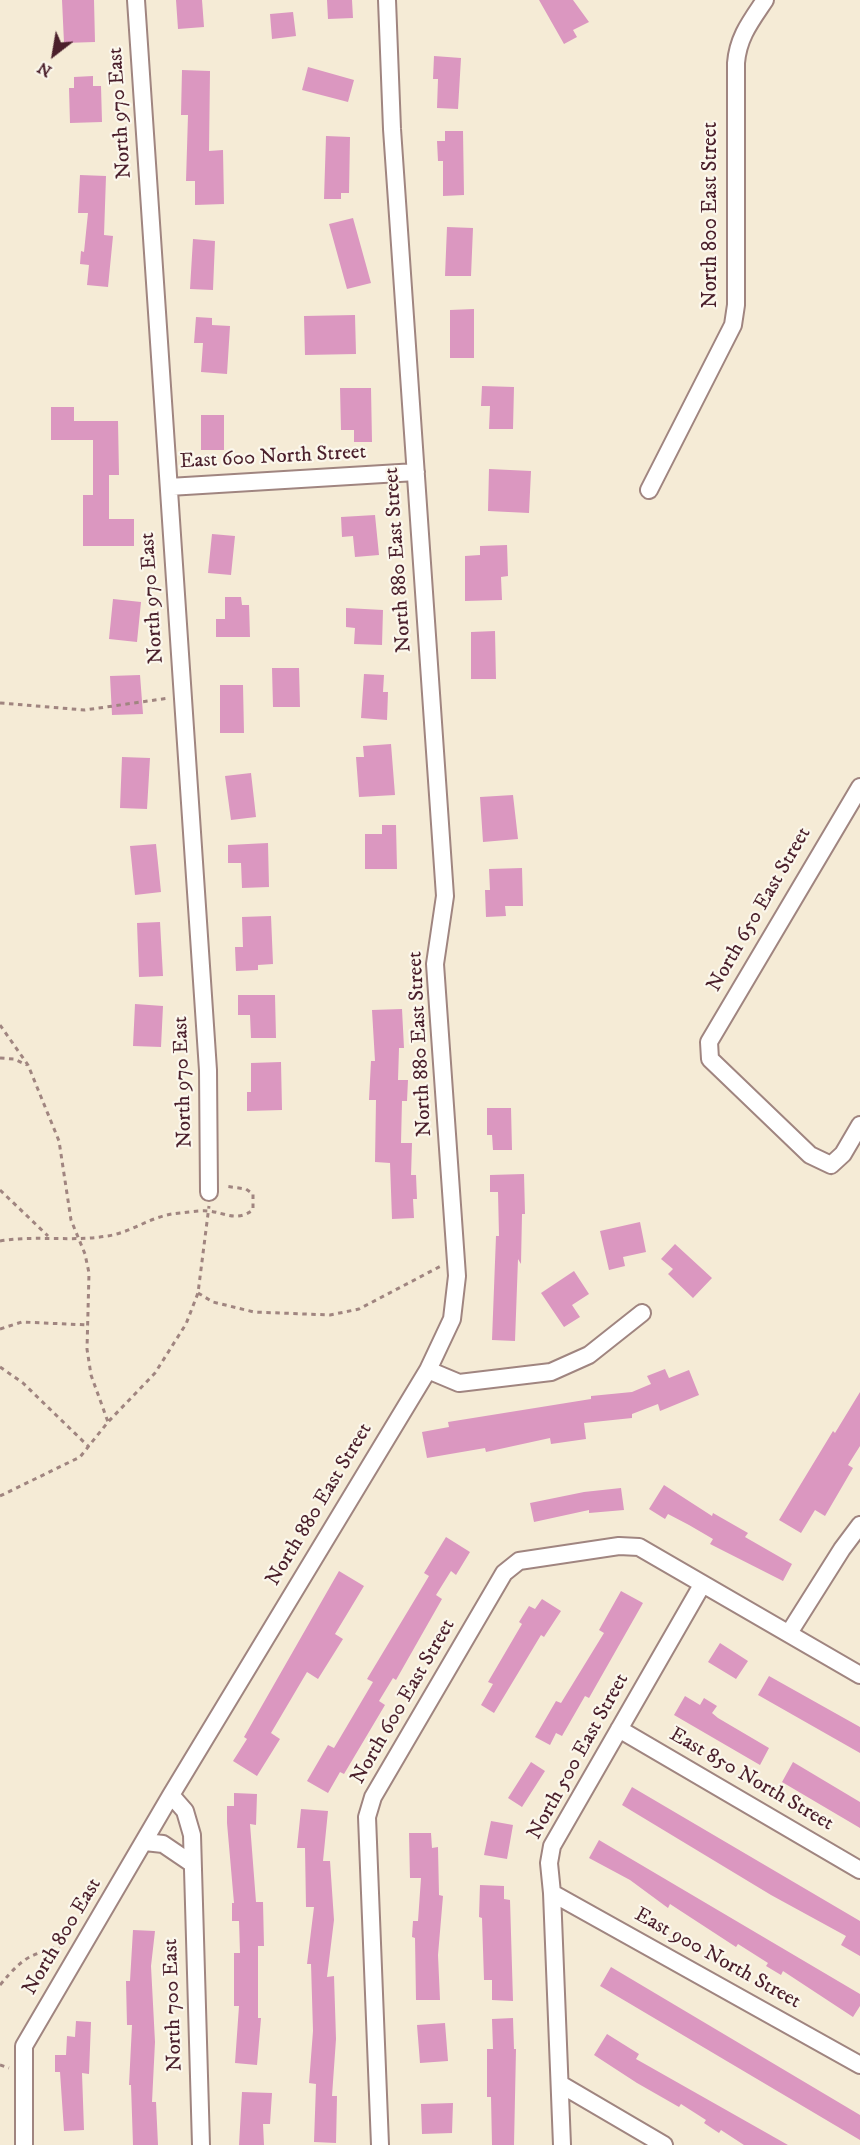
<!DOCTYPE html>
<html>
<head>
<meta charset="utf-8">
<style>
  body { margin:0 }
  #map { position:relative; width:860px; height:2145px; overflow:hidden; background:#f5ebd6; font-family:"IM FELL DW Pica",serif }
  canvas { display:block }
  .north { position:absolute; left:24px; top:24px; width:60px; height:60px; -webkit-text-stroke:4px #fbf7ec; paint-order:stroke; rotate:211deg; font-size:16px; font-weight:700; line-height:24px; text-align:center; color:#4a1f2b }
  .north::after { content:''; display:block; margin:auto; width:21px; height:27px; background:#4a1f2b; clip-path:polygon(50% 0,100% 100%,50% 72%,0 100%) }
</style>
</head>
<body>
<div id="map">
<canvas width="860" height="2145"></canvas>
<div class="north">N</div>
</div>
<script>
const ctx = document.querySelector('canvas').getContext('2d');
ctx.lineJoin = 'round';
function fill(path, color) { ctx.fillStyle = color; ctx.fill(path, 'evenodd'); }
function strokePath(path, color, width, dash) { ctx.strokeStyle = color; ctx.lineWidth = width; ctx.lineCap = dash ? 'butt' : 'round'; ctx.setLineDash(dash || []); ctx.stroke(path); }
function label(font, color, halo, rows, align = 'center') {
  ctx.font = font + ' "IM FELL DW Pica",serif'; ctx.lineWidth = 4.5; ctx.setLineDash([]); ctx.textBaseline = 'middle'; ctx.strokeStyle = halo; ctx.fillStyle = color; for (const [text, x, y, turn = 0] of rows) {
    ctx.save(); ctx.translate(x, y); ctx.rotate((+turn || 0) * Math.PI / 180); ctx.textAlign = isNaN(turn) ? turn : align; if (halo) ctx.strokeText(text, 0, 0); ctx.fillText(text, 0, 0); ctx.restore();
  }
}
fill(new Path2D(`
  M62 0H94L95 42 64 43Z
  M176 0H202L204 27 178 29Z
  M327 0H352L353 18 328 19Z
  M539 0H573L589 22 573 30 577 37 564 44Z
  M293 12 296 36 272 39 270 14Z
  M434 56 461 58 458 109 437 108 438 79H433Z
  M308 67 354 80 348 102 302 90Z
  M182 70 210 71 209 151 223 150 224 204 195 205V181H186L188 115H181Z
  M93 76V86H101L102 122 70 123 69 88H74V77Z
  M445 131H463L464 195 443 196V161H438L437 141H445Z
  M326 136 350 137 349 193H341V199H324Z
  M80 175 106 176 104 235 113 236 108 287 87 285 89 265 80 264 81 251 84 252 88 213H78Z
  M353 218 371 283 347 289 329 224Z
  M447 227 473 228 471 276H445Z
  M193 239 215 241 213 290 190 289Z
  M474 309V358H450V310Z
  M355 315 356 354 305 355 304 316Z
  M196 317 212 318V325L230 326 227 374 201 372 203 343H194Z
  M482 386 514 387 513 429H489L490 406H481Z
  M340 388H371L372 442H354V430H341Z
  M51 407H74V421H118L119 475H109V519H134V546H83V495H93V440H51Z
  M201 415H224V450H201Z
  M489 469 531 471 529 513 488 511Z
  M375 515 379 555 355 557 353 536 342 537 341 517Z
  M212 534 235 536 231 575 208 573Z
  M507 545 508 576 501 577 502 600 465 601V556L480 555V546Z
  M225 597H241L242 605H249L250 637H216V619H225Z
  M113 599 141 602 137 642 109 639Z
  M346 608 383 610 382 645 354 644 355 628 346 627Z
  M495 631 496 679H471V632Z
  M272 668H299L300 707H273Z
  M364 674 384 675 383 692H388L387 720 361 718Z
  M140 675 143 714 112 715 110 676Z
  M220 685H243L244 733H220Z
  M391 744 395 795 359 797 356 757H364L363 746Z
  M122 757 150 758 147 809 120 808Z
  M251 773 256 817 231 820 225 776Z
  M513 795 518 839 483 842 480 797Z
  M382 825H396L397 869H365V834H382Z
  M268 843 269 887 242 888 241 863H228V845Z
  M156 844 161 892 135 895 130 846Z
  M522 868 523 906H505L506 916 486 917 485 890H490L489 869Z
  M271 916 273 964 258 965V970L236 971 235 947H243L242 917Z
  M160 922 163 976 139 977 137 923Z
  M238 995H275L276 1038H251L250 1015H238Z
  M135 1004 163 1006 161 1047 133 1046Z
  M402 1009 404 1048H399L398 1080H408L407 1101H402L401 1143H412L411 1175H416L417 1199H413L414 1218 392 1219 390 1163 375 1162 376 1100H369L371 1061H375L372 1010Z
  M281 1062 282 1110 247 1111V1092H251V1063Z
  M487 1108H511L512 1150H493L492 1135H487Z
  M524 1174 525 1214H522L521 1264 518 1259 515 1341 492 1340 496 1236H499L498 1192H490V1175Z
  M640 1222 646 1252 623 1257 625 1266 609 1270 600 1231Z
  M675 1244 712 1278 693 1298 668 1274 673 1269 661 1259Z
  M574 1271 589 1294 572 1305 580 1317 564 1327 541 1293Z
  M665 1369 669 1378 689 1370 699 1395 660 1411 658 1404 632 1414V1418L584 1423 586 1439 551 1444 550 1438 486 1452 485 1448 427 1458 422 1432 449 1427 448 1422 591 1399V1396L632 1392 651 1384 647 1376Z
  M860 1392V1446L848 1465 853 1468 825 1516 815 1510 801 1533 779 1520 833 1431 835 1433Z
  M664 1485 712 1516 713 1513 748 1533 745 1537 792 1564 783 1581 710 1544 713 1539 689 1525 668 1514 665 1519 649 1509Z
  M621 1488 624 1510 589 1513V1510L534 1522 530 1503 584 1492Z
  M446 1537 470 1552 456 1575 451 1571 436 1595 442 1599 396 1680 393 1678 379 1701 385 1705 344 1774 340 1772 328 1793 307 1781 328 1745 334 1748 373 1682 367 1679 429 1576 424 1573Z
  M339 1571 364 1586 335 1634 343 1639 318 1679 307 1672 271 1733 280 1739 257 1776 233 1761 247 1739 244 1737Z
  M621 1591 643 1603 589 1698 585 1696 562 1736 556 1733 550 1745 535 1737 556 1701 561 1703 604 1633 599 1630Z
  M542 1599 561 1611 544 1637 541 1635 494 1713 481 1705 493 1684 488 1682 522 1624 519 1622 529 1606 535 1609Z
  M720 1643 748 1661 736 1679 708 1662Z
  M769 1676 860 1727V1753L758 1695Z
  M685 1696 700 1705 704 1698 717 1706 712 1713 718 1718 769 1748 760 1765 674 1715Z
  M531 1762 545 1771 522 1807 508 1798Z
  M793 1762 860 1802V1828L782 1782Z
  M632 1787 860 1921V1956L841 1945 846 1936 771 1895 622 1805Z
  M234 1793 257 1794 256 1825 250 1824 256 1902H263L264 1946H258V2018H261L257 2065 235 2063 239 2006H234V1953H240L239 1921H232V1903H234L227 1823V1806H234Z
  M301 1809 328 1811 323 1861H330L334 1920 327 1977 334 1976 336 2039 332 2096H337L336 2143 314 2142 316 2084 309 2083 313 2031 311 1964H307L314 1907H306L305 1848H297Z
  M491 1821 513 1825 507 1859 484 1855Z
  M409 1833H431L432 1848 438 1847 439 1895 443 1896 438 1955 440 2000H416L415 1938 412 1937 413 1921H418L421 1878H410Z
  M599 1840 860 1994V2006L853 2017 783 1971 781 1975 766 1966 768 1963 738 1944 736 1947 670 1904 668 1908 630 1880 589 1858Z
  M480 1885 504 1886V1899L510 1900 513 2001 492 2000V1980H484L482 1918 479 1917Z
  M133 1930 155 1931 151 1966 155 2042 152 2102H156L158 2145H133L131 2085H129L132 2025H127L126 1981H130Z
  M611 1967 860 2115V2140L600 1986Z
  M513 2018 514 2049H516L514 2145H492L491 2097H487V2049H493L492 2019Z
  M76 2021 91 2022 89 2074 82 2073 84 2130 64 2131 60 2072H55V2055H66L67 2036 75 2037Z
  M445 2023 448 2061 420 2063 417 2025Z
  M607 2034 639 2054 636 2059 788 2145H744L721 2130 719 2133 704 2123 706 2120 681 2104 679 2107 637 2083 594 2055Z
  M242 2092 272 2093 270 2124H263L264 2145H239Z
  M453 2103 452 2133 422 2134 421 2104Z`), '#db97c0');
const minor = new Path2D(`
  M136 0 208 1070 209 1192
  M169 487 416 472
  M649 490 733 325 736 305V63C738 37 751 21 765 0
  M860 787 709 1042 710 1059 810 1155 831 1165 843 1154 860 1125
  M428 1370 459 1383 551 1372 589 1355 642 1313
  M789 1633 842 1549 860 1525
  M619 1729 860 1870
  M171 1795 185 1811 192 1835 201 2145
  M145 1842 163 1844 191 1863
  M552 1893 860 2065
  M560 2084 664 2145
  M24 2145V2046L171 1795 428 1370 452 1319 457 1276 435 964 445 896 392 129 387 0
  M380 2145 367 1817 373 1797 504 1573 519 1561 619 1546 639 1547 860 1675
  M562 2145 552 1893 549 1863 552 1846 702 1585`);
strokePath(minor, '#a08580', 20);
strokePath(new Path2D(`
  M0 703 85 710 169 698
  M0 1025 28 1065 59 1141 71 1220 85 1254 89 1273 87 1349 91 1375 108 1422
  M0 1058 14 1059 27 1065
  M0 1190 48 1236
  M0 1241C35 1235 72 1242 107 1236 130 1233 148 1218 172 1214 183 1213 198 1210 209 1211 226 1213 236 1222 253 1210V1194L246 1189 224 1186
  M198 1293 213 1302 254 1312 330 1315 359 1309 441 1266
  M0 1329 22 1322 89 1325
  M0 1367 23 1383 89 1447
  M0 1496 80 1457 108 1422 155 1373 186 1324 198 1293 209 1206
  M0 1985C26 1954 28 1957 65 1944
  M0 2065 9 2068`), '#a08580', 3, [4.5, 4.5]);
strokePath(minor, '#fff', 16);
label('21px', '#4a1f2b', '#fbf7ec', [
  ["North 970 East",121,113,-94],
  ["North 800 East Street",712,215,-90],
  ["East 600 North Street",273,458,-3],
  ["North 880 East Street",399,560,-94],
  ["North 970 East",153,598,-94],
  ["North 650 East Street",760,910,-60],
  ["North 880 East Street",421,1044,-93],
  ["North 970 East",184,1082,-92],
  ["North 880 East Street",320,1505,-59],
  ["North 600 East Street",404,1702,-60],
  ["North 500 East Street",579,1757,-61],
  ["East 850 North Street",751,1780,30],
  ["North 800 East",63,1937,-59],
  ["East 900 North Street",717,1959,29],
  ["North 700 East",174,2005,-92]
]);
</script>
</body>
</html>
